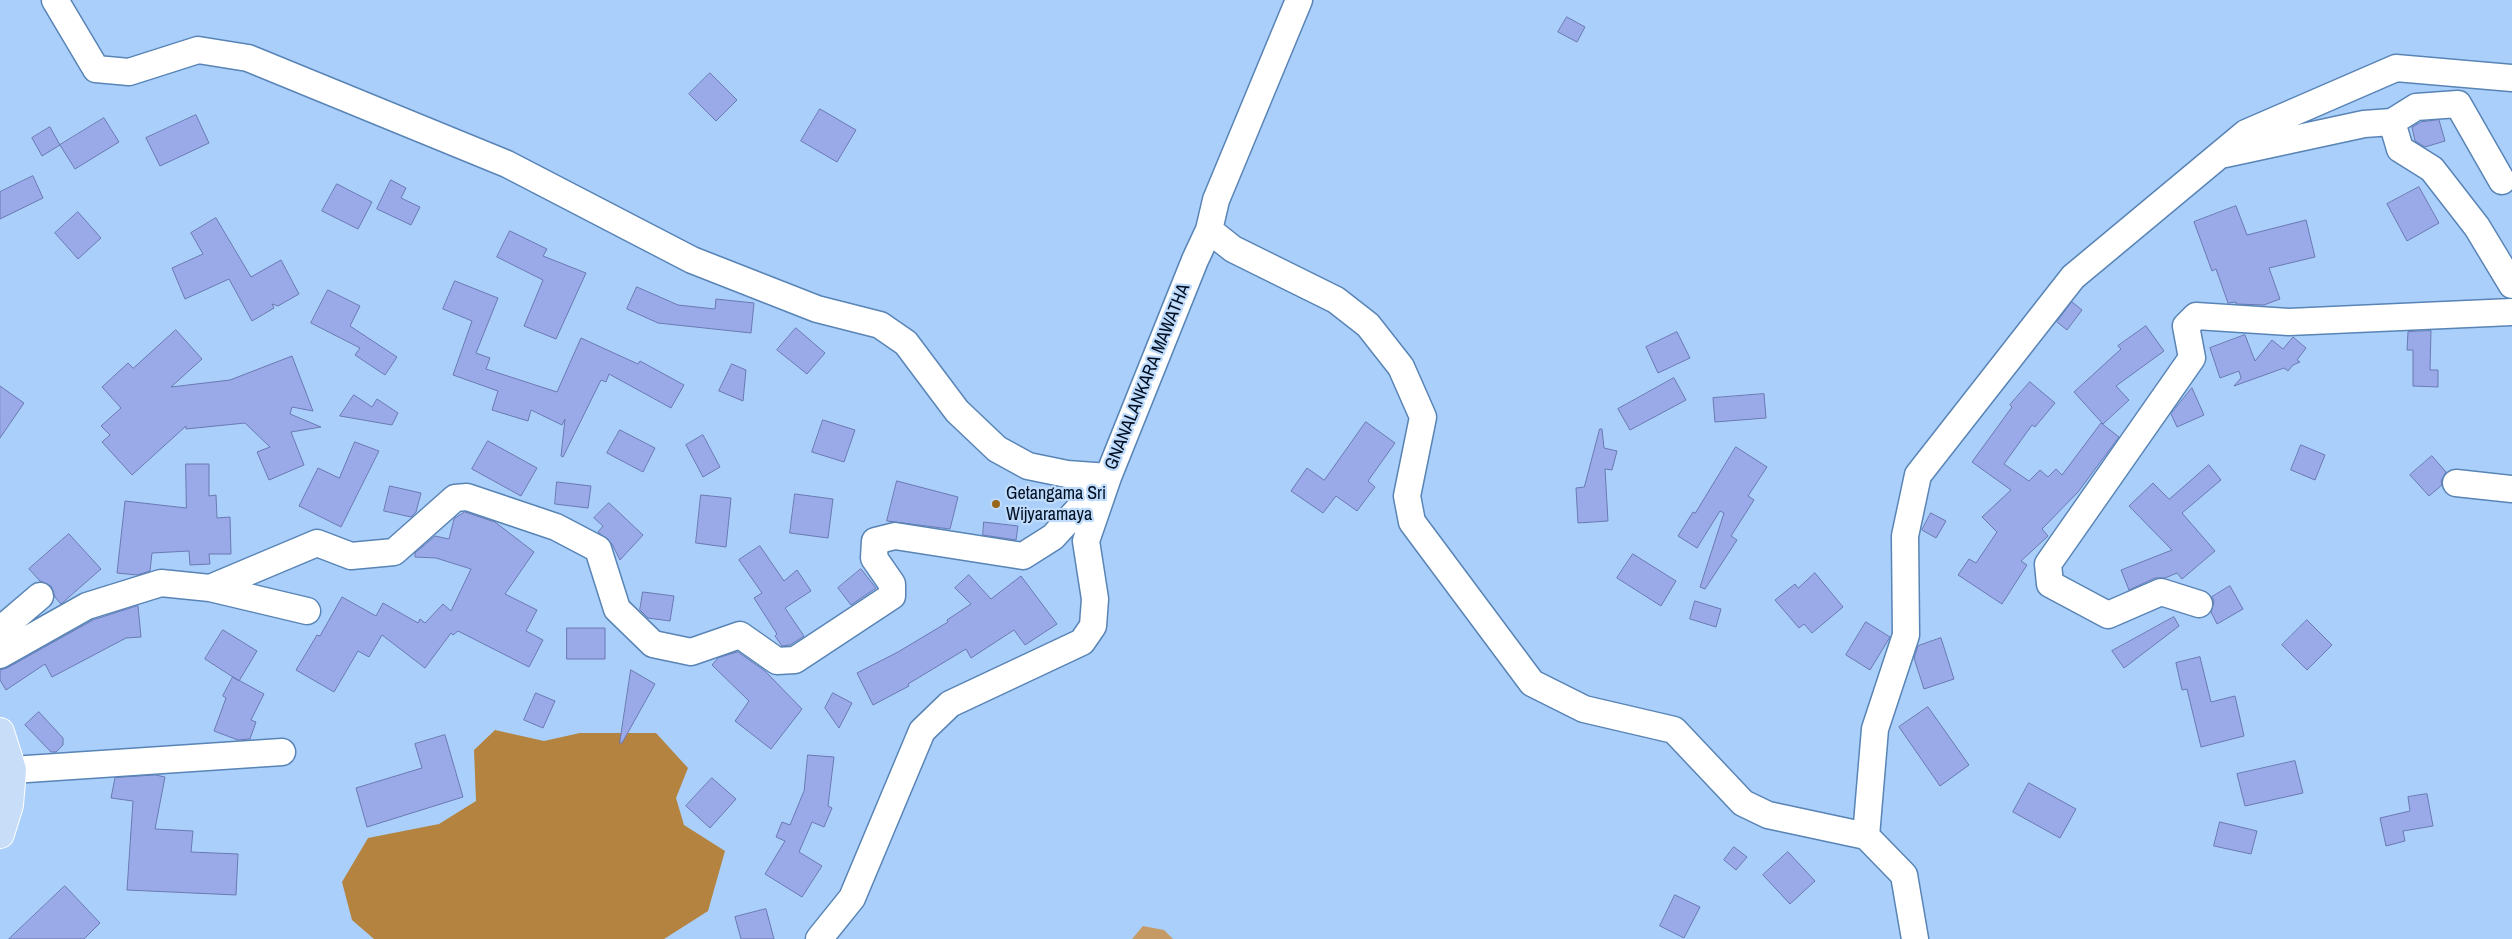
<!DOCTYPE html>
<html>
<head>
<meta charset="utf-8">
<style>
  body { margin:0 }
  canvas { display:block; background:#aacffa }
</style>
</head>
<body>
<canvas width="2512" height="939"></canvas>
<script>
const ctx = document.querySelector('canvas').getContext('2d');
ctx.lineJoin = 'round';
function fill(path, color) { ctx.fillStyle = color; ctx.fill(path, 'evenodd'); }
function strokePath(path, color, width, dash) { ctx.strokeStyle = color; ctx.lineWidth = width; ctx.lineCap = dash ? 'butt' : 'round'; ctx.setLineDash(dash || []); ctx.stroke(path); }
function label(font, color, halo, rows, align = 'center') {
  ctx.font = font + ' "Archivo Narrow",sans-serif'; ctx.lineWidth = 4.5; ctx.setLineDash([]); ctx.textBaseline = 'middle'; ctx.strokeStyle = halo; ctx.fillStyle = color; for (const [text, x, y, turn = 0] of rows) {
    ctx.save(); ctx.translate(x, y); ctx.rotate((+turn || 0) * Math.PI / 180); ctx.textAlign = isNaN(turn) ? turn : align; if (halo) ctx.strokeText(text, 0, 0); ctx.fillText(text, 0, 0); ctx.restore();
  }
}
fill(new Path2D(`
  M1143 926 1164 930 1173 939H1132Z`), '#c59a64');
fill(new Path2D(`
  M495 730 544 741 580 733H656L688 768 676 798 684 825 725 851 708 911 664 939H374L352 920 342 882 368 838 439 824 476 801 474 750Z`), '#b48340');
const building = new Path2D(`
  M1567 17 1585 27 1577 42 1558 32Z
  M710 73 737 100 716 121 689 94Z
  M820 109 856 130 837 162 801 141Z
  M196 115 209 143 160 166 146 138Z
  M104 118 119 142 75 169 60 145Z
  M2439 120 2445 141 2425 147 2415 141 2412 127 2421 122Z
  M50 127 60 145 42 156 32 138Z
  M33 176 43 198 0 219V192Z
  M391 180 406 188 401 198 420 207 411 225 377 209Z
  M337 184 372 202 358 229 322 211Z
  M2419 187 2439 223 2407 241 2387 204Z
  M2236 206 2247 235 2306 220 2315 257 2269 268 2280 299 2264 305 2236 304V302L2228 303 2216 269 2212 271 2194 222Z
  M78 212 101 238 78 259 55 233Z
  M216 218 251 277 281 260 299 294 278 306 272 304 274 308 252 321 229 279 185 299 172 268 203 254 191 233Z
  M510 231 547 249 543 256 586 273 556 339 524 326 543 280 497 257Z
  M455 281 498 298 476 353 490 358 486 369 557 392 581 338 638 364 640 361 684 385 671 408 609 374 606 382 601 380 563 457 561 456 565 419 562 425 531 410 528 421 492 410 498 391 453 375 472 321 443 309Z
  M637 287 678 305 715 309 716 299 754 303 751 333 658 323 627 309Z
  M328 290 360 306 350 326 397 357 385 375 355 355 360 348 311 323Z
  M2072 302 2082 310 2067 330 2057 322Z
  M2146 326 2164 351 2116 386 2129 400 2103 424 2074 392 2121 349 2118 346Z
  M796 328 825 353 807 374 777 350Z
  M176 330 202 359 171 387 230 380 292 356 313 411 292 407 290 414 321 427 291 432 304 465 269 480 257 452 270 447 245 423 186 429V426L132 475 102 442 110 435 101 426 121 408 102 387 128 363 133 368Z
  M2431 331 2430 370H2438V387L2413 386V350H2407L2408 332Z
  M1677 332 1690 358 1658 373 1646 347Z
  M2245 335 2255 361 2272 340 2283 349 2293 337 2306 348 2297 360 2300 362 2293 365 2288 371 2284 368 2234 386 2241 378 2239 371 2220 378 2210 348Z
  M732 364 746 370 743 401 719 391Z
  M1674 378 1686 400 1630 430 1618 409Z
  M2030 382 2055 403 2035 427 2032 425 2004 464 2029 481 2040 470 2048 477 2056 469 2062 475 2101 423 2119 437 2078 492 2042 529 2048 536 2021 561 2027 565 2002 604 1958 575 1969 559 1976 563 1997 532 1982 517 2011 490 1972 462 2012 407 2010 405Z
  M0 386 24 403 0 438Z
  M2192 388 2204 415 2177 427 2171 414Z
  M1764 394 1766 418 1715 422 1713 398Z
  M354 395 372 407 377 399 398 413 392 425 340 416Z
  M823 420 855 430 844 462 812 452Z
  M1366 422 1395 443 1368 481 1375 487 1357 511 1336 496 1323 513 1291 491 1307 468 1324 480Z
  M1600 429H1602L1604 448 1617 451 1612 470 1605 469 1608 521 1578 523 1576 488 1584 487Z
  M620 430 655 448 643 472 607 453Z
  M703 435 720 467 703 477 686 445Z
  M488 441 537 468 521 496 472 469Z
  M355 442 379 451 341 527 299 506 318 468 339 478Z
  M2301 445 2325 455 2315 480 2291 470Z
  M1736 447 1767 467 1748 496 1754 500 1731 536 1737 540 1705 589 1700 587 1724 513 1720 511 1697 548 1678 536 1693 512 1695 513Z
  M2432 456 2446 472 2441 481 2442 485 2429 496 2410 475Z
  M186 464H209V496L216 495 217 518 230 517 231 554H209L210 564 190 565 189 551 152 553 150 571 137 575 117 573 125 501 186 508Z
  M2209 465 2221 480 2182 513 2215 551 2182 579 2177 573 2165 578H2155L2129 590 2121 570 2172 550 2129 506 2153 483 2169 499Z
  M897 481 958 497 950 529 887 521Z
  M557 482 591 486 588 508 555 504Z
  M390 486 421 493 416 512 411 517 384 511Z
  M795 494 833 499 828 538 790 533Z
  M701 495 731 498 726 547 696 543Z
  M609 503 643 535 620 560 612 544 598 532 603 526 594 518Z
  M465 512 495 522 534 552 505 594 537 610 526 631 543 640 529 667 458 631 453 635 451 633 425 668 382 635 369 657 358 651 334 692 296 670 317 635 320 636 342 597 376 616 383 603 418 623 420 619 425 623 443 604 451 611 471 569 436 558 415 557V553L435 536 449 539 454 519Z
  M1931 513 1946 521 1936 538 1922 530Z
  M984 522 1018 526 1016 540 983 535Z
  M69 534 101 569 61 604 55 597 51 586 40 581 29 569Z
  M760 546 784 581 797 570 811 591 785 608 804 636 790 645 782 646 775 636 777 634 754 598 762 593 739 560Z
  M1633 554 1676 581 1661 606 1617 578Z
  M861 569 876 588 851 605 838 588Z
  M1815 573 1843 607 1812 633 1804 624 1799 628 1775 600 1795 584 1798 588Z
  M969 575 991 599 1021 576 1057 624 1025 645 1014 630 971 658 966 649 908 684 909 686 873 705 857 673 898 652 948 622 947 620 971 604 955 588Z
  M2230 586 2243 609 2217 624 2211 612 2214 601 2212 597Z
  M643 592 674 596 670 621 648 618 640 610Z
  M1695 601 1721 609 1716 627 1690 619Z
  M138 606 141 637 126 638 52 677 45 664 6 690 0 680V670L7 668 93 620Z
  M2174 617 2179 626 2124 668 2112 651Z
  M2307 620 2332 645 2307 670 2282 645Z
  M1866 622 1890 637 1870 670 1846 655Z
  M567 628H605V659H567Z
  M223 630 257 651 239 681 205 659Z
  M1941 638 1954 679 1924 689 1914 658 1918 646Z
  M738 652 765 671 802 709 771 749 735 721 749 701 712 665 718 658Z
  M2200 657 2211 702 2235 696 2244 736 2201 747 2187 689 2182 690 2176 663Z
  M631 670 655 684 622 743H620Z
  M233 677 264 694 251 720 256 722 250 739 238 740 214 731 226 698 223 696Z
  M536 693 555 701 543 728 524 720Z
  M833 693 852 703 839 728 825 708Z
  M1928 707 1969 765 1940 786 1899 727Z
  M39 712 63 738V745L56 752H51L25 725Z
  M445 735 463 797 367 827 356 788 422 768 415 744Z
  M808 755 834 757 828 806 832 808 824 827 812 822 799 852 822 866 802 897 765 874 785 841 776 837 782 822 790 825 804 791Z
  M2295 761 2303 793 2245 806 2237 774Z
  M156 775 165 777 155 829 193 831 191 852 238 854 236 895 127 890 133 801 111 798 115 778Z
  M712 778 736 799 710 828 686 806Z
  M2029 783 2076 809 2060 838 2013 812Z
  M2427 794 2433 826 2403 831 2405 841 2386 846 2380 818 2410 811 2408 797Z
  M2220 822 2257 831 2251 854 2214 846Z
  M1734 847 1747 857 1736 870 1724 860Z
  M1788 852 1815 881 1790 904 1763 875Z
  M65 886 100 923 84 939H9Z
  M1675 895 1700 907 1684 938 1660 926Z
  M766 909 774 939H741L735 917Z`);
fill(building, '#9aaae8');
strokePath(building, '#6a79b3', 1);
const minor = new Path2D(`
  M55 0 96 69 129 72 198 50 248 58 507 164 692 260 817 309 880 325 906 343 957 411 997 449 1028 466 1067 474 1108 477
  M1299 0 1216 200 1209 230 1233 249 1336 300 1368 325 1401 367 1423 417 1407 496 1412 522 1532 683 1584 709 1674 730 1743 803 1768 815 1866 836 1904 875 1915 939
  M2392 122 2400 149 2432 169 2477 227 2512 285
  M2225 154 2364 124 2392 122 2416 107 2458 104 2502 181
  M2456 483 2512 489
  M210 588 317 543 351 556 394 552 455 498 467 497 556 527 598 549 617 609 653 644 691 652 740 635 777 661 795 660 892 596V584L874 558 875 541 895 536 1023 556 1053 537 1108 477
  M2199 604 2161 592 2108 615 2050 584 2048 564 2192 358 2186 326 2196 316 2289 322 2512 312
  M0 630 40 596
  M0 655 87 606 161 583 210 588 307 611
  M12 770 282 752
  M1866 836 1875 729 1906 635 1905 536 1918 475 2073 277 2246 133 2396 68 2512 78
  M819 939 852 898 922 731 950 704 1082 642 1093 626 1095 599 1086 541 1108 477 1195 260 1209 230`);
const major = new Path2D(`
  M0 732 12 770 9 805 0 834`);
strokePath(minor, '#5884b6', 29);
strokePath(major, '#fff', 30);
strokePath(minor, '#fff', 26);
strokePath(major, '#c8def8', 28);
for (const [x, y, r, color] of [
  [996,504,5,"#986619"]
]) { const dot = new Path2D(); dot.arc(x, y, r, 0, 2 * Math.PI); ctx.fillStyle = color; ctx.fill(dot); strokePath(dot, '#bfdbfc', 2); }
label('18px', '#010f22', '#bfdbfc', [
  ["GNANALANKARA MAWATHA",1148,377,-68]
]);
label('18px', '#010f22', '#bfdbfc', [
  ["Getangama Sri",1006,494],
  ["Wijyaramaya",1006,515]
], 'left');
</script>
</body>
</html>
